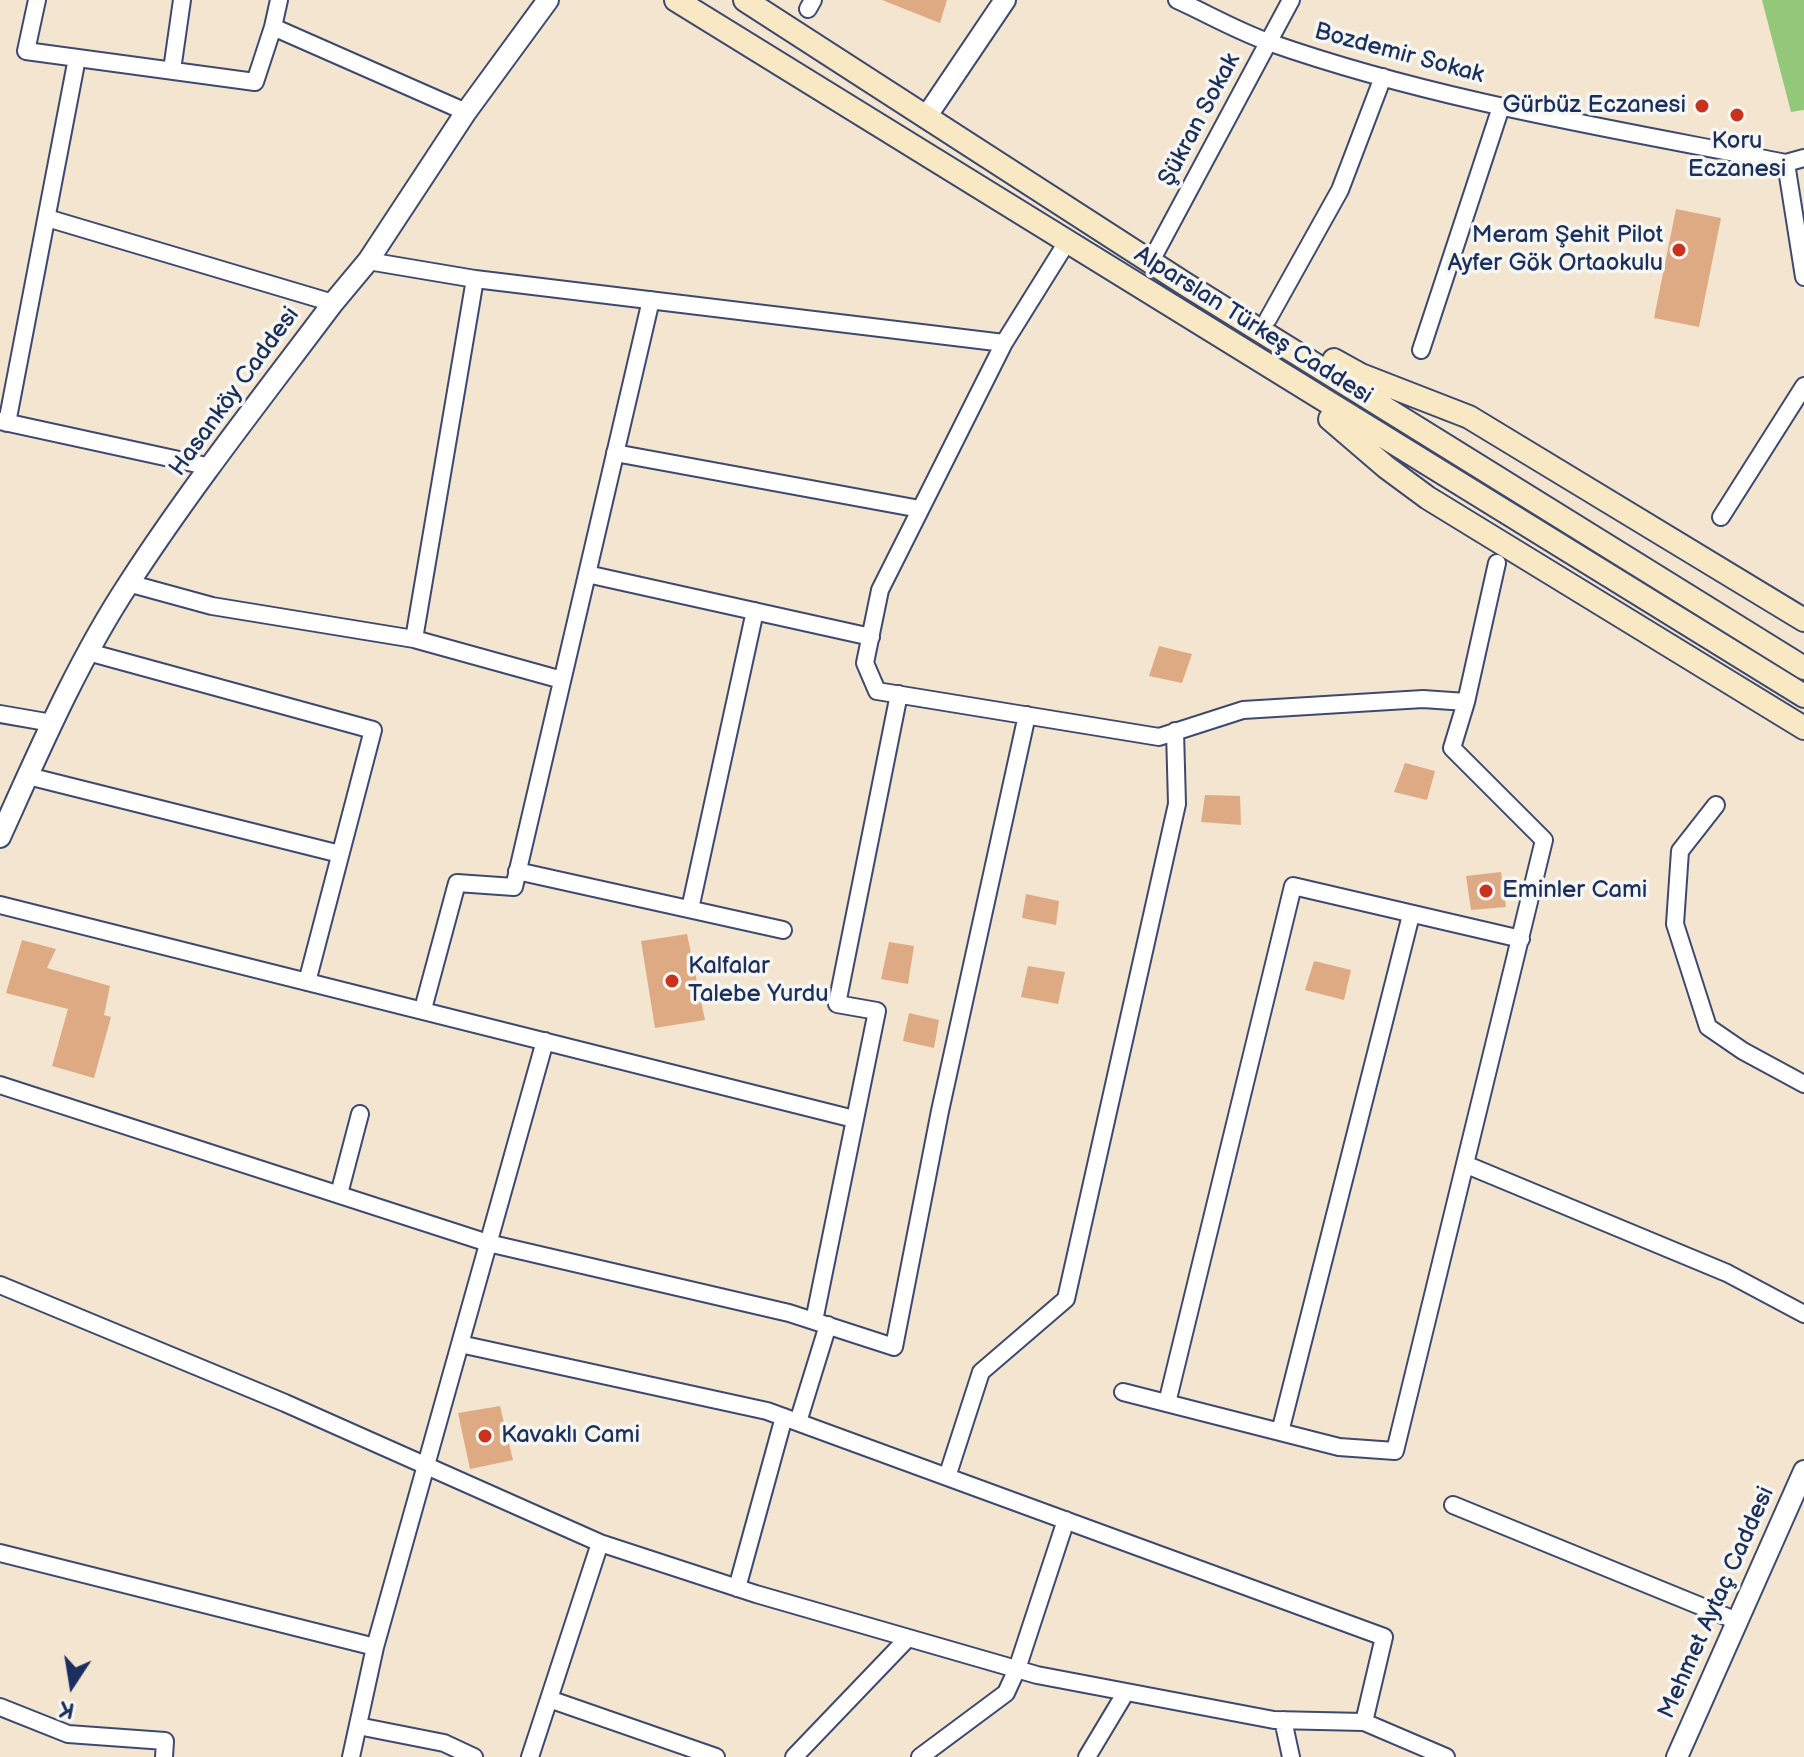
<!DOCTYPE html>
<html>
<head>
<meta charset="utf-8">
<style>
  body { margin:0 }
  #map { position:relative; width:1804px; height:1757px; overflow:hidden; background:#f4e5d1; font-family:"Balsamiq Sans",sans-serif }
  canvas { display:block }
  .north { position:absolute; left:32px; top:1645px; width:80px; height:80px; -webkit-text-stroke:6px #f6f6f2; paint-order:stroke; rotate:192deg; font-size:22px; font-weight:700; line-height:32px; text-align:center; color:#1b2f5e }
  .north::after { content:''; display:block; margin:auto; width:28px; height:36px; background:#1b2f5e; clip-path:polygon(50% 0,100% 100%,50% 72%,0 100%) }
</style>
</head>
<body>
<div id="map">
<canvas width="1804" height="1757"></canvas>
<div class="north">K</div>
</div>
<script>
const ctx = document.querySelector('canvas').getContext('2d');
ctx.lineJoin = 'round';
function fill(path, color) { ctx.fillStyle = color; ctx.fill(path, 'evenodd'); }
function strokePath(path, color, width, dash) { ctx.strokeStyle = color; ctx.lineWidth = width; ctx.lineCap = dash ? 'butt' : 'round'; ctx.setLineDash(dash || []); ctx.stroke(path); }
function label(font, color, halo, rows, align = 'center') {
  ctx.font = font + ' "Balsamiq Sans",sans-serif'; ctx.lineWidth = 7; ctx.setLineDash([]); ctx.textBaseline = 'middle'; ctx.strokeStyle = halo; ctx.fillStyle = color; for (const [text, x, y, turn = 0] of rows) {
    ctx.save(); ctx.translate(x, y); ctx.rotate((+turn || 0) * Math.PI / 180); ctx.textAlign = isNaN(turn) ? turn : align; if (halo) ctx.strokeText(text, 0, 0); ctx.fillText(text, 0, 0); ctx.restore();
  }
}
fill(new Path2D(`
  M1762 0H1804V110L1791 112Z`), '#93c87a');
fill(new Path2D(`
  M882 0H947L940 23Z
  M1676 209 1721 218 1699 327 1654 318Z
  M1159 646 1192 654 1182 683 1149 676Z
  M1405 763 1435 771 1427 800 1394 792Z
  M1205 795 1240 796 1241 825 1201 822Z
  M1501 872 1506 907 1471 910 1466 876Z
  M1026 894 1059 901 1056 925 1022 918Z
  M687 934 705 1020 655 1028 641 941Z
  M22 940 56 949 47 968 110 986 104 1015 111 1017 94 1078 52 1066 68 1009 6 993Z
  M889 942 914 946 908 984 881 979Z
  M1314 961 1351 970 1344 1000 1305 990Z
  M1028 966 1065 972 1058 1004 1021 997Z
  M909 1013 939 1020 934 1048 903 1041Z
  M500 1406 513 1460 470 1469 458 1413Z`), '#deaa83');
const minor = new Path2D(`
  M37 0 26 51 255 82 273 27 466 112
  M1177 0C1208 14 1239 32 1271 43 1437 101 1614 129 1786 163L1804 158
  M808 9 813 0
  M273 27 279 0
  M172 70 182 0
  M1786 163 1804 277
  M47 218 333 303
  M1067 242 1004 343 880 590 865 663 877 691 1159 737 1243 710 1423 699 1466 702 1497 563
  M368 261 475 279 1004 343
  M1151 261 1291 0
  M1268 319 1340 190 1383 77
  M1421 350 1501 107
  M0 421 211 467
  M7 423 77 58
  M615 453 920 509
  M1721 517 1804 386
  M587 574 871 637
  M128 583 212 606 414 639 562 680
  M414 639 475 279
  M88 652 373 730 307 982
  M0 714 52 723
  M28 776 340 854
  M1716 805 1680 851 1675 924 1708 1027 1743 1051 1804 1084
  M517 871 783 930
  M0 905 854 1119
  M690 909 755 611
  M423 1009 457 883 514 887 651 300
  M0 1085 488 1243 789 1313 894 1347 940 1111 1027 715
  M1467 1165 1727 1273 1804 1314
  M339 1194 360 1114
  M0 1285 285 1403 600 1543 756 1594 1037 1675 1274 1720 1364 1722 1446 1757
  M814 1321 877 1011 837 1004 899 694
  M460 1344 767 1411 1384 1637 1364 1722
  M1123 1392 1339 1447 1395 1451 1544 840 1452 748 1466 702
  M1167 1403 1293 886 1521 939
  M798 1422 828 1325
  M1280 1432 1411 915
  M947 1477 981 1372 1066 1299 1177 804 1175 731
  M1453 1505 1737 1621
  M0 1553 375 1647
  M737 1588 784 1417
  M549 1699 716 1757
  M0 1707 68 1734 165 1741 164 1757
  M1283 1720 1291 1757
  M358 1726 444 1743 474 1757
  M351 1757 375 1647 545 1041
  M530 1757 600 1543
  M794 1757 908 1638
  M920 1757 1006 1693 1017 1669 1066 1520
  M1087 1757 1126 1692`);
const tertiary = new Path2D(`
  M926 117 1005 0
  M0 837C39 751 77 662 129 583 192 486 264 395 333 303L368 261 466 112 548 0
  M1677 1757 1804 1471`);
const secondary = new Path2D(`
  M676 0 1804 696
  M745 0 1185 284 1804 668
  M1334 360 1361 375 1469 417 1804 620
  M1330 419 1386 467 1428 498 1804 728`);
strokePath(minor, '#3c4a6f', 20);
strokePath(tertiary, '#3c4a6f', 24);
strokePath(secondary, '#3c4a6f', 26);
strokePath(minor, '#fff', 16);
strokePath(tertiary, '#fff', 20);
strokePath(secondary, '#f8e8c3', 22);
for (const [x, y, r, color] of [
  [1702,106,8,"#c8321e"],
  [1737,115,8,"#c8321e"],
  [1679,250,8,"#c8321e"],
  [1486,891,8,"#c8321e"],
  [672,981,8,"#c8321e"],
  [485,1436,8,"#c8321e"]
]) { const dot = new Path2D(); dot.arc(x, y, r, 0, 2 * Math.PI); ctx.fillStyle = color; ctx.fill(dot); strokePath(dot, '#f6f6f2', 3); }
label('24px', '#1b2f5e', '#f6f6f2', [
  ["Bozdemir Sokak",1399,54,15],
  ["Şükran Sokak",1200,120,-62],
  ["Alparslan Türkeş Caddesi",1253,326,32],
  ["Hasanköy Caddesi",235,392,-54],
  ["Mehmet Aytaç Caddesi",1717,1603,-66]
]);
label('24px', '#1b2f5e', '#f6f6f2', [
  ["Gürbüz Eczanesi",1686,106,"right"],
  ["Koru",1737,142,"center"],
  ["Eczanesi",1737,170,"center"],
  ["Meram Şehit Pilot",1663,236,"right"],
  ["Ayfer Gök Ortaokulu",1663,264,"right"],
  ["Eminler Cami",1502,891],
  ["Kalfalar",688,967],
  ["Talebe Yurdu",688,995],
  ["Kavaklı Cami",501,1436]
], 'left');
</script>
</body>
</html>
